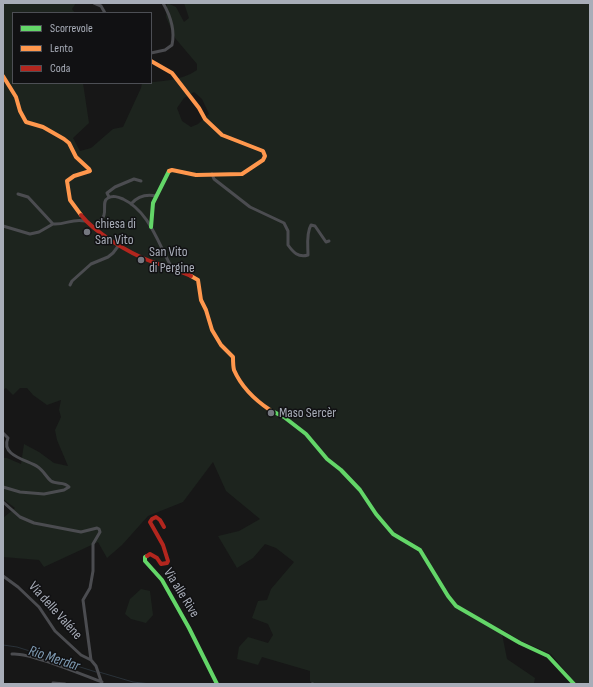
<!DOCTYPE html>
<html>
<head>
<meta charset="utf-8">
<style>
  body { margin:0 }
  #map { position:relative; width:593px; height:687px; overflow:hidden; background:#171717; font-family:"Sofia Sans Condensed",sans-serif }
  canvas { display:block }
  .frame { position:absolute; inset:0; border:4px solid #a8adb8; pointer-events:none }
  .legend { position:absolute; left:12px; top:12px; width:140px; height:72px; box-sizing:border-box; background:#111113; border:1px solid #4d4f55; margin:0; padding:5px 7px; list-style:none; font-size:12px; color:#a8adb8 }
  .legend li { display:flex; align-items:center; gap:8px; height:20px }
  .legend b { width:20px; border:1px solid #4d4f55 }
</style>
</head>
<body>
<div id="map">
<canvas width="593" height="687"></canvas>
<div class="frame"></div>
<ul class="legend">
<li><b style="height:5px;background:#63d668"></b>Scorrevole</li>
<li><b style="height:5px;background:#ff974d"></b>Lento</li>
<li><b style="height:5px;background:#b3261e"></b>Coda</li>
</ul>
</div>
<script>
const ctx = document.querySelector('canvas').getContext('2d');
ctx.lineJoin = 'round';
function fill(path, color) { ctx.fillStyle = color; ctx.fill(path, 'evenodd'); }
function strokePath(path, color, width, dash) { ctx.strokeStyle = color; ctx.lineWidth = width; ctx.lineCap = dash ? 'butt' : 'round'; ctx.setLineDash(dash || []); ctx.stroke(path); }
function label(font, color, halo, rows, align = 'center') {
  ctx.font = font + ' "Sofia Sans Condensed",sans-serif'; ctx.lineWidth = 3; ctx.setLineDash([]); ctx.textBaseline = 'middle'; ctx.strokeStyle = halo; ctx.fillStyle = color; for (const [text, x, y, turn = 0] of rows) {
    ctx.save(); ctx.translate(x, y); ctx.rotate((+turn || 0) * Math.PI / 180); ctx.textAlign = isNaN(turn) ? turn : align; if (halo) ctx.strokeText(text, 0, 0); ctx.fillText(text, 0, 0); ctx.restore();
  }
}
fill(new Path2D(`
  M3 3H76L72 9 75 13H13V83H83L89 123 73 138 80 151 91 148 113 129 123 127 141 88 142 83C160 81 181 81 197 70V64L175 38 166 17 167 3 176 7 184 22 189 18 184 3H590V684H576L551 654 521 641 501 629 507 659 535 678 534 683 536 684H312L310 681V671L262 657 258 665 237 659 239 647 248 637 268 643 273 635 268 624 252 618 258 601 267 600 271 589 294 562 276 548 265 544 253 558 237 568 218 536 239 531 260 519 226 491 213 462 183 502 148 516 122 545 107 558 98 542 44 567 39 560 3 557V518L15 508 3 499V458H7L21 464 24 444 39 452 54 463 68 466 57 440 55 430 61 417 59 410 61 400 47 405 33 395 27 388H20L13 395 6 388 3 390ZM194 92 202 99 209 114 198 124 191 127 182 121 177 108 184 98Z
  M141 589 150 591 153 615 146 623 131 619 125 614 130 599Z`), '#1d241e');
strokePath(new Path2D(`
  M3 645 17 647 96 672
  M99 672 133 682 151 684`), '#2a3239', 1);
strokePath(new Path2D(`
  M94 3 101 6 105 13
  M151 53 165 50 172 45C175 31 170 15 163 3
  M212 174 214 179 250 207 284 223 288 231V245C293 252 298 258 308 255 308 246 306 233 311 225L315 226 326 242 329 241
  M18 194 28 197 53 224
  M109 197 107 193 115 187 134 179 141 181
  M131 204C138 196 146 194 156 196
  M53 224C66 225 72 218 85 221
  M3 226 30 234 39 232 53 224
  M95 227C98 223 103 219 104 215 106 209 102 201 108 198 113 195 118 197 123 199 150 212 158 244 172 268
  M70 285 72 281 91 264 108 257 113 253 119 245
  M3 433 8 438C0 456 28 460 38 467 44 471 46 477 51 481 57 485 64 481 69 487L64 490 44 494 20 492 3 487
  M3 502 20 517 34 523 81 532 97 528 99 529 100 532 93 544V571L90 588 83 600 91 660
  M3 576 18 587 39 607 55 631 81 655 91 660 96 666 102 684
  M12 654C29 652 83 675 102 682
  M53 683 65 684
  M312 684H313`), '#4b4c50', 3);
strokePath(new Path2D(`
  M151 227 153 203 169 171
  M270 410 284 417 306 434 327 459 341 470 360 490 376 514 393 534 420 550 448 596 456 606 520 643 548 656 574 684
  M147 556 145 557V561L162 580 189 628 217 684`), '#63d668', 4);
strokePath(new Path2D(`
  M151 61 172 73 199 108 205 119 222 135 263 151 265 156 263 160 242 174 196 175 172 170 169 171
  M3 76 16 97 20 111 26 122 43 127 64 139 69 143 76 157 89 169 90 171 74 176 67 181 70 200 81 215
  M191 276 198 280 201 300 206 310 212 330 221 345 233 357C233 361 233 366 234 370 241 386 255 400 270 410`), '#ff974d', 4);
strokePath(new Path2D(`
  M81 215C94 232 129 253 150 261 164 266 178 270 191 276
  M147 556 150 554 157 558 161 564 167 563 168 561 163 545 150 522 152 519 156 517 160 520 164 527`), '#b3261e', 4);
for (const [x, y, r, color] of [
  [87,232,4,"#757880"],
  [141,260,4,"#757880"],
  [271,413,4,"#757880"]
]) { const dot = new Path2D(); dot.arc(x, y, r, 0, 2 * Math.PI); ctx.fillStyle = color; ctx.fill(dot); strokePath(dot, '#111113', 1.5); }
label('14px', '#a8adb8', '#111113', [
  ["chiesa di",95,224],
  ["San Vito",95,240],
  ["San Vito",149,252],
  ["di Pergine",149,268],
  ["Maso Sercèr",279,413]
], 'left');
label('14px', '#a8adb8', '#111113', [
  ["Via alle Rive",181,593,58],
  ["Via delle Valéne",55,611,48]
]);
label('italic 15px', '#7f9bb3', '#111113', [
  ["Rio Merdar",54,659,18]
]);
</script>
</body>
</html>
